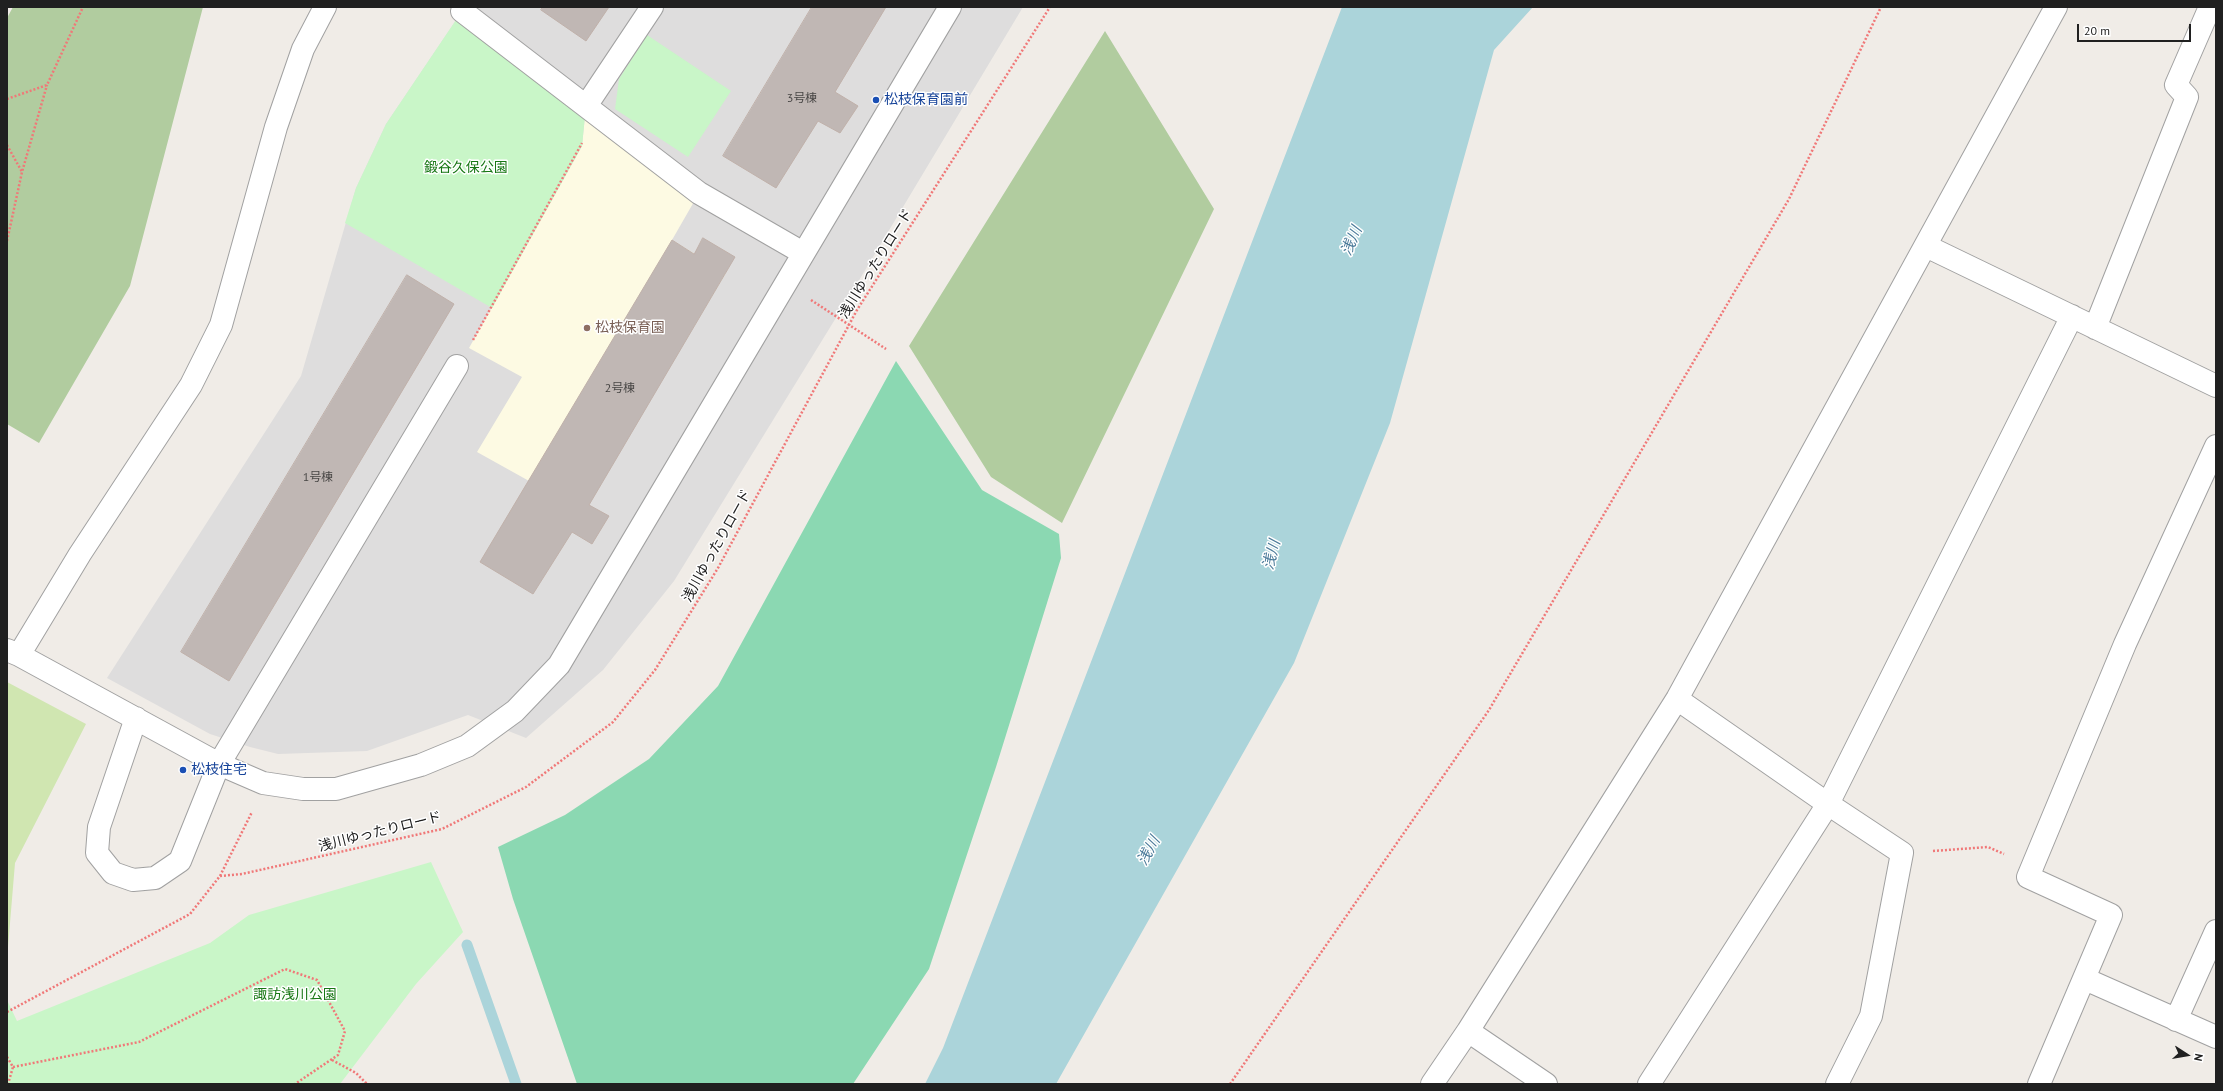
<!DOCTYPE html>
<html>
<head>
<meta charset="utf-8">
<style>
  body { margin:0 }
  #map { position:relative; width:2223px; height:1091px; overflow:hidden; background:#f0ece7; font-family:"PT Sans",sans-serif }
  canvas { display:block }
  .frame { position:absolute; inset:0; border:8px solid #202020; pointer-events:none }
  .north { position:absolute; left:2167px; top:1035px; width:40px; height:40px; -webkit-text-stroke:3px #fff; paint-order:stroke; rotate:102deg; font-size:11px; font-weight:700; line-height:16px; text-align:center; color:#202020 }
  .north::after { content:''; display:block; margin:auto; width:14px; height:18px; background:#202020; clip-path:polygon(50% 0,100% 100%,50% 72%,0 100%) }
  .scale { position:absolute; left:2077px; top:24px; width:114px; height:18px; box-sizing:border-box; border:2px solid #202020; border-top:0; padding-left:5px; font-size:12px; line-height:14px; white-space:nowrap; color:#202020; -webkit-text-stroke:3px #fff; paint-order:stroke }
</style>
</head>
<body>
<div id="map">
<canvas width="2223" height="1091"></canvas>
<div class="frame"></div>
<div class="north">N</div>
<div class="scale">20 m</div>
</div>
<script>
const ctx = document.querySelector('canvas').getContext('2d');
ctx.lineJoin = 'round';
function fill(path, color) { ctx.fillStyle = color; ctx.fill(path, 'evenodd'); }
function strokePath(path, color, width, dash) { ctx.strokeStyle = color; ctx.lineWidth = width; ctx.lineCap = dash ? 'butt' : 'round'; ctx.setLineDash(dash || []); ctx.stroke(path); }
function label(font, color, halo, rows, align = 'center') {
  ctx.font = font + ' "PT Sans","Noto Sans JP",sans-serif'; ctx.lineWidth = 3; ctx.setLineDash([]); ctx.textBaseline = 'middle'; ctx.strokeStyle = halo; ctx.fillStyle = color; for (const [text, x, y, turn = 0] of rows) {
    ctx.save(); ctx.translate(x, y); ctx.rotate((+turn || 0) * Math.PI / 180); ctx.textAlign = isNaN(turn) ? turn : align; if (halo) ctx.strokeText(text, 0, 0); ctx.fillText(text, 0, 0); ctx.restore();
  }
}
fill(new Path2D(`
  M465 7H1023L858 282 674 581 603 670 526 738 468 715 367 751 278 754 250 747 210 734 107 678 301 376 356 188 386 124Z`), '#dedddd');
fill(new Path2D(`
  M586 106 699 193 672 240 726 273 583 511 477 452 522 377 469 348 582 146Z`), '#fdfae3');
fill(new Path2D(`
  M7 682 86 724 15 863 7 959Z`), '#d0e6b1');
fill(new Path2D(`
  M13 7H203L130 286 39 443 7 424V18Z
  M1105 31 1214 209 1062 523 991 477 909 346Z`), '#b1cc9f');
fill(new Path2D(`
  M462 11 586 106 582 146 492 308 345 223 356 188 386 124Z
  M647 35 731 91 688 157 615 109 619 79Z
  M431 862 463 932 416 984 340 1084H7V1000L17 1021 210 943 249 915Z`), '#c9f6c8');
fill(new Path2D(`
  M896 361 982 490 1059 534 1061 558 996 767 929 969 853 1084H577L513 899 498 847 565 815 649 759 718 686Z`), '#8bd8b2');
fill(new Path2D(`
  M1342 7H1533L1494 50 1390 423 1294 663 1056 1084H925L943 1048Z`), '#abd4da');
strokePath(new Path2D(`
  M467 945 516 1084`), '#abd4da', 11);
const building = new Path2D(`
  M543 7H609L586 41 541 10Z
  M812 7H886L835 92 858 106 840 133 818 121 776 188 723 156Z
  M703 238 735 257 589 505 609 516 592 544 572 532 533 594 480 562 672 240 694 254Z
  M407 275 454 304 229 681 181 652Z`);
fill(building, '#c0b7b4');
strokePath(building, '#c0b1aa', 1);
const minor = new Path2D(`
  M462 11 699 193 803 253
  M586 106 652 7
  M1926 246 2216 386
  M2095 328 2187 97 2176 85 2210 7
  M7 650 19 655 219 764 263 783 303 789H336L421 765 467 746 515 711 559 665 950 7
  M19 655 80 554 191 385 221 325 276 127 303 49 325 7
  M1677 699 1828 804 1902 853 1871 1016 1837 1084
  M136 718 99 827 97 853 113 873 133 880 155 878 180 861 219 764 457 366
  M2085 979 2216 1037
  M2176 1020 2216 931
  M1468 1031 1546 1084
  M1432 1084 1468 1031 1677 699 2056 7
  M1649 1084 1828 804 2072 316
  M2039 1084 2111 915 2028 877 2125 644 2216 446`);
strokePath(minor, '#a1a1a1', 24);
strokePath(new Path2D(`
  M7 99 47 85 83 7
  M7 145 22 172
  M7 241 22 172 47 85
  M811 300 886 349
  M473 340 582 143
  M1933 851 1988 847 2004 854
  M220 876 242 874 442 829 526 787 613 722 655 670 718 568 857 310 1050 7
  M7 1012 190 914 220 876 252 812
  M7 1057 13 1067 8 1084
  M332 1060 356 1073 367 1084
  M13 1067 139 1042 285 969 317 980 345 1031 338 1055 295 1084
  M1230 1084 1489 710 1789 199 1881 7`), '#f07878', 2.5, [2, 2]);
strokePath(minor, '#fff', 22);
for (const [x, y, r, color] of [
  [876,100,4,"#1a4fb4"],
  [587,328,4,"#8d6e63"],
  [183,770,4,"#1a4fb4"]
]) { const dot = new Path2D(); dot.arc(x, y, r, 0, 2 * Math.PI); ctx.fillStyle = color; ctx.fill(dot); strokePath(dot, '#fff', 1.5); }
label('12px', '#484645', null, [
  ["3号棟",802,99],
  ["2号棟",620,389],
  ["1号棟",318,478]
]);
label('14px', '#164399', '#fff', [
  ["松枝保育園前",884,100],
  ["松枝住宅",191,770]
], 'left');
label('14px', '#177714', '#fff', [
  ["鍛谷久保公園",466,168],
  ["諏訪浅川公園",295,995]
]);
label('14px', '#202020', '#fff', [
  ["浅川ゆったりロード",876,264,-58],
  ["浅川ゆったりロード",717,546,-61],
  ["浅川ゆったりロード",380,832,-14]
]);
label('14px', '#785e54', '#fff', [
  ["松枝保育園",595,328]
], 'left');
label('italic 15px', '#4c7b9a', '#fff', [
  ["浅川",1352,241,-67],
  ["浅川",1272,555,-76],
  ["浅川",1149,851,-61]
]);
</script>
</body>
</html>
